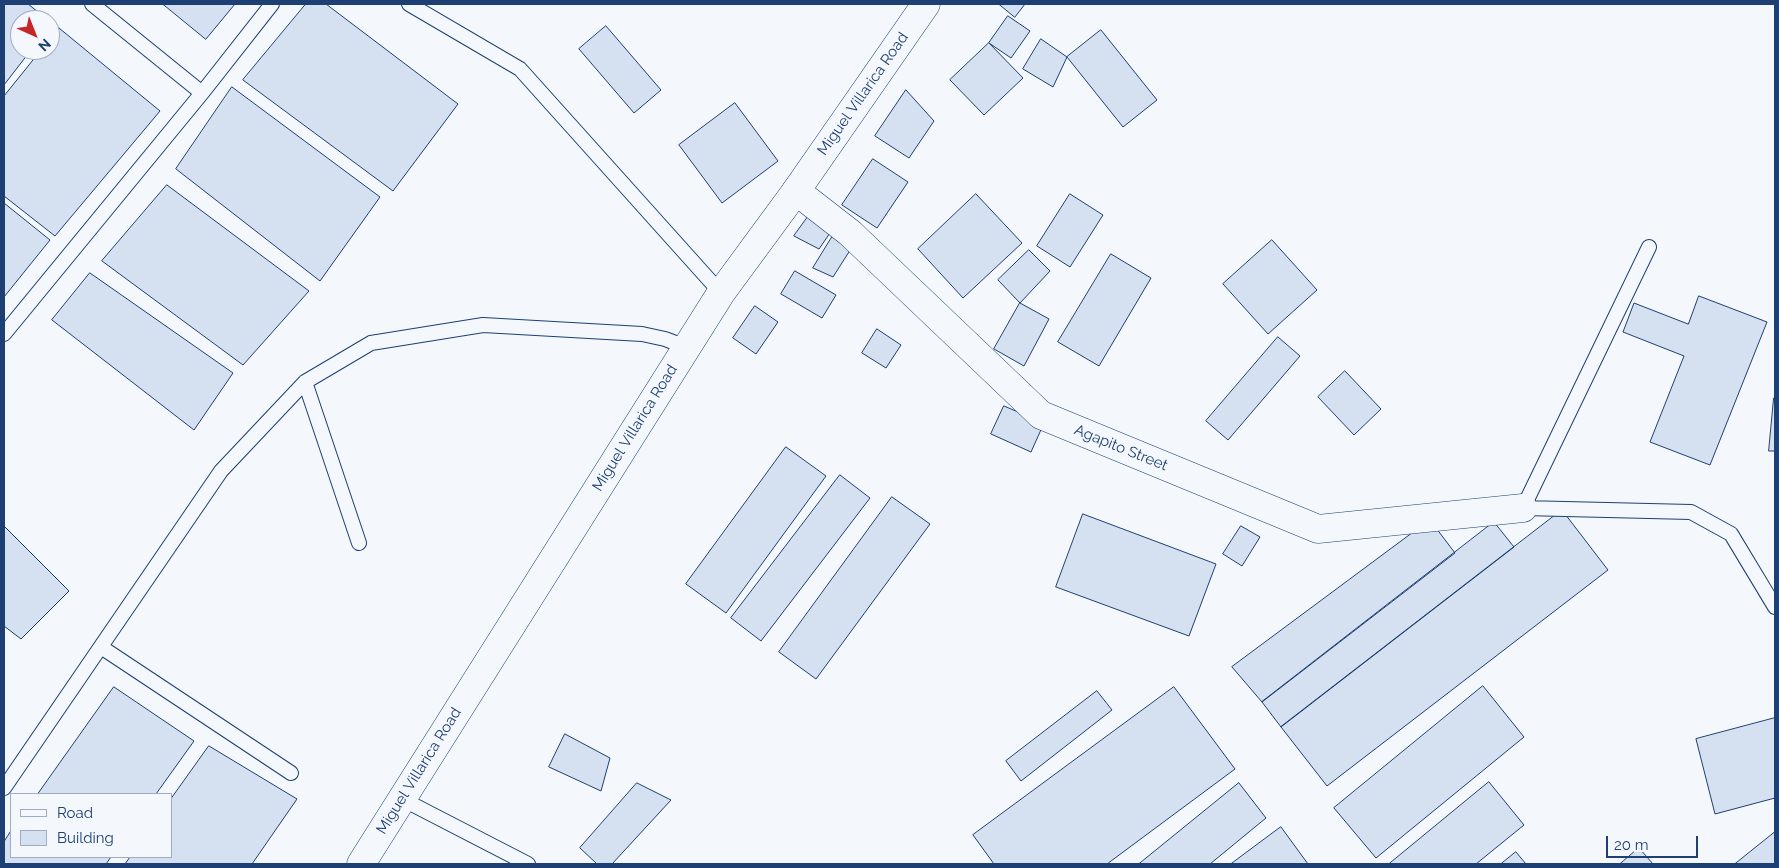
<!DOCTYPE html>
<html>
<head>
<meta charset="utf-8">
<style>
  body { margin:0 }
  #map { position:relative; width:1779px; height:868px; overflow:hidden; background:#f4f7fb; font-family:Raleway,sans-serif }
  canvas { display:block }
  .frame { position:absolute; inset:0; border:5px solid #1d3f73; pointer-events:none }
  .legend { position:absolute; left:10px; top:793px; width:162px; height:65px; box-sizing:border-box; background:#f4f7fb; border:1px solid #9eadc5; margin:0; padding:6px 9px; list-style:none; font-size:15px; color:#1d3f73 }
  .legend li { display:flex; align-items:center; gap:10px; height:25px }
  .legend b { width:25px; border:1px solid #9eadc5 }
  .north { position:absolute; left:10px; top:10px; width:50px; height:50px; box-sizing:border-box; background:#f4f7fb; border:1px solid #9eadc5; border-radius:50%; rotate:136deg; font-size:14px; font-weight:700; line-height:20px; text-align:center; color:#1d3f73 }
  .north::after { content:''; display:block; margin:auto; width:18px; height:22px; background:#c62828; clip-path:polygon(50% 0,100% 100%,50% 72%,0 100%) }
  .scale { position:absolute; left:1606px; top:836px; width:92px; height:22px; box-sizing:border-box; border:2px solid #1d3f73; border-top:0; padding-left:6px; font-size:15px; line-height:18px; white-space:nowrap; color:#1d3f73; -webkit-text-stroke:4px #f4f7fb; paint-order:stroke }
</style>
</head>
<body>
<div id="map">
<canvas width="1779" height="868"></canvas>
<div class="frame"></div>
<ul class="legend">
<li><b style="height:6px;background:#f4f7fb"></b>Road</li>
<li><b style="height:14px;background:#d5e0f0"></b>Building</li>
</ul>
<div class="north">N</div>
<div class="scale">20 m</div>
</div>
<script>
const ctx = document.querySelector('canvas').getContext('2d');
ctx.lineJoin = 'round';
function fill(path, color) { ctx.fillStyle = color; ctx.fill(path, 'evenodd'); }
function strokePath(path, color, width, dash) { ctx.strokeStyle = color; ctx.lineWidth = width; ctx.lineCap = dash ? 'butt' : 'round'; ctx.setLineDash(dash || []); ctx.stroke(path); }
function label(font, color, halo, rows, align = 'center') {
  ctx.font = font + ' Raleway,sans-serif'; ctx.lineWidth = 4; ctx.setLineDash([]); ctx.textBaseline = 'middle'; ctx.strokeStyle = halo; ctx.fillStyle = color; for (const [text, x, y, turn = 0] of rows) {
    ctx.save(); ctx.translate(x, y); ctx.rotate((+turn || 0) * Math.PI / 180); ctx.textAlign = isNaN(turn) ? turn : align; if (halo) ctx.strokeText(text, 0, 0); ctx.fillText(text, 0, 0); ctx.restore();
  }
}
const building = new Path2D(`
  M4 4H28L48 20H20V50H31L4 85Z
  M163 4H235L206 39Z
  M306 4H326L458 104 393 191 243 80Z
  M999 4H1025L1015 17Z
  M1008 16 1030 31 1011 58 989 43Z
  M606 26 661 90 634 113 579 49Z
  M59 28 160 111 55 236 4 196V96L41 50H50V39Z
  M1101 30 1157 100 1123 127 1067 57Z
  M1041 39 1067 57 1053 87 1023 69Z
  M989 43 1023 78 984 115 950 80Z
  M232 87 380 197 320 281 176 169Z
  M906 90 934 121 909 158 875 136Z
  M735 103 778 161 722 203 679 145Z
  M873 159 908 182 877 228 842 205Z
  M167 185 309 291 243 365 102 261Z
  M976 194 1022 243 963 298 918 249Z
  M1070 194 1103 215 1070 267 1037 246Z
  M4 203 50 240 4 297Z
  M810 214 832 230 819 249 794 236Z
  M834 234 854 244 833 277 813 268Z
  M1272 240 1317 290 1268 334 1223 284Z
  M1029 250 1050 271 1020 303 998 280Z
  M1111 254 1151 278 1099 366 1058 342Z
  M795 271 836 295 822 318 781 294Z
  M90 273 233 373 194 430 52 320Z
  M1699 296 1767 322 1710 465 1650 442 1684 356 1623 332 1634 303 1688 324Z
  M1020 303 1049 319 1024 366 994 349Z
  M755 306 778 322 756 354 733 338Z
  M877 329 901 345 886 368 862 353Z
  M1278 337 1300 356 1228 440 1206 421Z
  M1345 371 1381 409 1354 435 1318 397Z
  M1774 398H1775V451H1769Z
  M1004 406 1044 423 1031 452 991 434Z
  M786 447 826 476 726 613 686 584Z
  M840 475 870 498 761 641 731 618Z
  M892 497 930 524 816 679 779 652Z
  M1562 510 1608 570 1327 786 1281 727Z
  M1083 514 1216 564 1189 636 1056 587Z
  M1430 520 1455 553 1262 702 1232 667Z
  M1494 522 1514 547 1281 727 1262 702Z
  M4 526 69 591 21 639 4 626Z
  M1241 526 1260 537 1242 566 1223 554Z
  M1483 686 1524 737 1376 858 1334 808Z
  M114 687 194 741 156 794H38Z
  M1174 687 1235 769 1107 864H994L973 835Z
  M1097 691 1112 710 1021 781 1006 761Z
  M1775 718V798L1715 814 1696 739Z
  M565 734 610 758 601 791 549 767Z
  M209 746 297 799 252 864H125L130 857H171V799Z
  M1489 782 1524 825 1476 864H1389Z
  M637 783 671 800 612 864H597L580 848Z
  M1239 783 1266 818 1210 864H1139Z
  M1281 827 1308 864H1231Z
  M11 831V857H111L106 864H4V842Z
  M1775 832V864H1735Z
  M1639 848 1653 864H1620Z
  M1516 852 1526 864H1501Z`);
fill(building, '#d5e0f0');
strokePath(building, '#1d3f73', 1);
const lane = new Path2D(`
  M92 4 202 93
  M409 4 520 69 721 293
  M1649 247 1523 508 1691 512 1731 534 1775 607
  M4 334 202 93 272 4
  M305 382 359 543
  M101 647 291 773
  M4 788 221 471 305 382 371 343 483 325 642 334 665 339 686 347
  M402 799 528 864`);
const street = new Path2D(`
  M796 191 850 233 1041 415 1318 529 1523 508`);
const secondary = new Path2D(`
  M361 864 721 293 796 191 926 4`);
strokePath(lane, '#1d3f73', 16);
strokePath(street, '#1d3f73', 29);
strokePath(secondary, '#1d3f73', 29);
strokePath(lane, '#f4f7fb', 14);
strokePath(street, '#f4f7fb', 28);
strokePath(secondary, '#f4f7fb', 28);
label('15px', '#1d3f73', '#f4f7fb', [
  ["Miguel Villarica Road",863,94,-55],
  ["Miguel Villarica Road",635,428,-58],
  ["Agapito Street",1121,448,22],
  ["Miguel Villarica Road",419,771,-58]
]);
</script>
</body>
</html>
